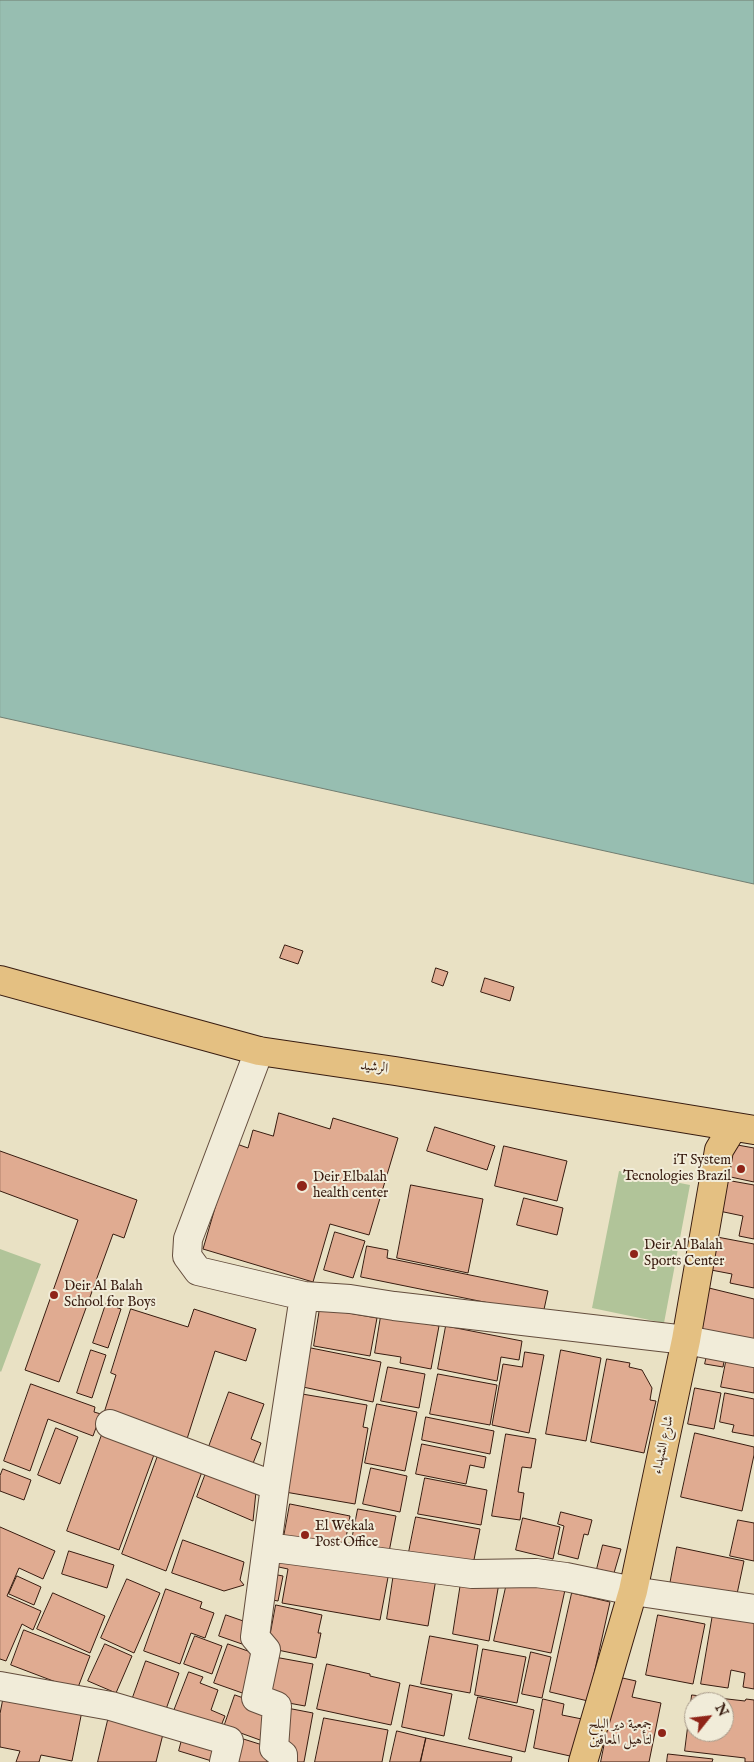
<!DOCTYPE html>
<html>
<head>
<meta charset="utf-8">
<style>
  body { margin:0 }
  #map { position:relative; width:754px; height:1762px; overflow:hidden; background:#e9e1c4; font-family:"IM FELL English",serif }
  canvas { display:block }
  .north { position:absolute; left:684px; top:1692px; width:50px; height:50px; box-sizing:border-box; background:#f1ecd9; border:1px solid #a79989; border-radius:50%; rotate:61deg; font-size:14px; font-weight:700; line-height:20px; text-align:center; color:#381c10 }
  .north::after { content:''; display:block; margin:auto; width:18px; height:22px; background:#8f2418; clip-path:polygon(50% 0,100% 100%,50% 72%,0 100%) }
</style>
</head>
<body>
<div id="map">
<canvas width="754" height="1762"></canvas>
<div class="north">N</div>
</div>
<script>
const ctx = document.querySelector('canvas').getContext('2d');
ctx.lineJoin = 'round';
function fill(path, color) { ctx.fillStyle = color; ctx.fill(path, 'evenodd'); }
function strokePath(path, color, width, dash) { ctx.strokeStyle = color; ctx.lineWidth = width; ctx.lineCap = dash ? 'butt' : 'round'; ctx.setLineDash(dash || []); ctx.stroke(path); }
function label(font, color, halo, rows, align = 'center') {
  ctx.font = font + ' "IM FELL English",Amiri,serif'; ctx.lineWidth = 4; ctx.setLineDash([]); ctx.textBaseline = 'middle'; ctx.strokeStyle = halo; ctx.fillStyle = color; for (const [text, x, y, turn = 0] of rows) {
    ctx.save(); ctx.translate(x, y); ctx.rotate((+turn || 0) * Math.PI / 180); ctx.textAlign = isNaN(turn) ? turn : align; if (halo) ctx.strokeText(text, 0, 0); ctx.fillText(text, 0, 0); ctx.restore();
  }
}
fill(new Path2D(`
  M619 1171 690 1185 664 1323 592 1308Z
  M0 1249 41 1264 1 1372 0 1371Z`), '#b1c499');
const water = new Path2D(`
  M0 0H754V884L0 717Z`);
fill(water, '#97beb1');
strokePath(water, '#717d71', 1);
const building = new Path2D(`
  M285 945 303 951 298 964 280 958Z
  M436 968 448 972 443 986 432 982Z
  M485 978 514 987 510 1001 481 992Z
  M279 1113 330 1129 333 1118 398 1138 369 1235 330 1224 313 1282 203 1249 234 1143 248 1148 253 1130 273 1136Z
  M435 1127 495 1146 487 1170 427 1151Z
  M732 1144 754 1148V1182L726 1176Z
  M504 1146 567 1161 557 1201 495 1186Z
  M0 1151 137 1200 124 1238 113 1234 59 1382 25 1370 78 1220 0 1191Z
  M726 1180 754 1185V1239L739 1236 743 1216 719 1211Z
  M411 1185 483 1199 468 1273 397 1258Z
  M524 1198 563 1208 557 1235 517 1225Z
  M335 1232 365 1241 353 1278 324 1270Z
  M717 1237 754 1244V1288L730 1283 732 1274 711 1270Z
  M367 1246 388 1250 387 1258 548 1291 543 1314 361 1277Z
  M709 1288 754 1299V1343L699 1329Z
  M106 1304 121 1309 108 1348 93 1343Z
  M320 1308 377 1318 370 1356 314 1346Z
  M131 1309 188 1327 194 1309 256 1329 246 1361 215 1351 186 1442 103 1416 116 1375 111 1373Z
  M381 1316 439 1326 431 1369 400 1363 401 1357 375 1353Z
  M446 1326 522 1341 519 1360 501 1357 497 1381 438 1369Z
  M311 1348 381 1362 373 1402 303 1387Z
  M91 1350 106 1355 92 1398 77 1393Z
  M561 1350 601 1358 586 1441 546 1434Z
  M708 1351 725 1355 723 1367 705 1364Z
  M525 1352 544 1355 529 1433 492 1425 503 1364 522 1367Z
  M728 1352 754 1358V1393L721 1387Z
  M607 1359 630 1363 629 1367 642 1370 652 1388 650 1400 656 1401 644 1453 591 1442Z
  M388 1367 425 1374 419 1408 381 1401Z
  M438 1374 497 1385 490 1425 430 1414Z
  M31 1384 95 1407 94 1412 101 1414 93 1436 48 1419 30 1471 4 1461Z
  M695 1388 721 1393 714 1429 688 1424Z
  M229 1392 264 1404 251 1439 261 1443 250 1471 207 1452Z
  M725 1393 754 1399V1436L732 1432 734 1425 720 1422Z
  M302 1394 367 1405 363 1427 368 1428 355 1504 285 1492Z
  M377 1404 417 1412 405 1471 365 1463Z
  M426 1417 494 1431 490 1454 422 1440Z
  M56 1428 78 1437 60 1484 38 1475Z
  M103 1432 155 1452 119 1550 67 1531Z
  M695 1433 754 1447V1455L742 1511 681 1497Z
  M506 1434 536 1439 531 1468 522 1467 518 1492 524 1493 520 1520 492 1516Z
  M422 1444 486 1457 484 1468 470 1465 466 1484 416 1474Z
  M159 1453 203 1469 166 1571 122 1554Z
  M209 1465 257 1482 253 1521 197 1497Z
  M371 1468 407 1476 400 1512 363 1504Z
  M3 1469 31 1480 24 1500 0 1491V1476Z
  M425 1478 487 1490 481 1525 418 1514Z
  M290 1504 350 1516 343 1554 283 1542Z
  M358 1509 396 1516 389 1552 351 1545Z
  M561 1512 592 1520 588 1535 584 1534 578 1559 558 1554 564 1526 558 1524Z
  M416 1517 480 1529 472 1570 408 1557Z
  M523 1518 560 1527 553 1559 516 1550Z
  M738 1520 754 1523V1561L730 1556Z
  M0 1527 55 1551 43 1579 19 1568 7 1596 41 1611 33 1630 22 1624 6 1661 0 1659Z
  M183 1540 244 1562 240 1580 244 1585 224 1591 172 1573Z
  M603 1545 621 1549 614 1573 597 1569Z
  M677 1547 744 1561 737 1594 669 1590Z
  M69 1551 114 1565 107 1588 62 1574Z
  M276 1552 389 1572 380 1620 282 1603 288 1569 274 1566Z
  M395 1566 437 1573 428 1626 387 1619Z
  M267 1573 283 1576 278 1601 262 1598Z
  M17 1576 41 1587 34 1605 9 1594Z
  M462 1576 499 1583 489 1641 453 1634Z
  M508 1578 565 1590 551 1653 494 1641Z
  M127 1579 160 1593 134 1653 101 1638Z
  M166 1589 202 1602 200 1608 214 1613 205 1638 191 1633 180 1664 144 1651Z
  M53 1593 105 1616 90 1653 37 1629Z
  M572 1593 610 1602 588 1701 550 1692Z
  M276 1605 322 1615 318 1633H321L316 1658 268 1648Z
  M714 1608 754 1615V1689L743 1687 745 1673 731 1670 728 1688 701 1684Z
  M226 1615 249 1623 242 1644 219 1636Z
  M658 1615 705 1624 693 1684 646 1675Z
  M24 1630 90 1656 77 1690 11 1665Z
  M195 1636 222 1646 212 1674 184 1664Z
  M430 1636 478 1645 470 1693 421 1684Z
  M105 1644 132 1656 116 1693 88 1681Z
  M228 1644 262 1656 248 1695 214 1683Z
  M483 1649 526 1657 517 1703 475 1695Z
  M531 1652 551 1657 542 1698 522 1694Z
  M269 1656 313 1664 305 1706 261 1698Z
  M146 1661 179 1673 165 1712 132 1700Z
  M327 1664 370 1674V1676L400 1683 391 1725 317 1709Z
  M189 1672 203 1677 200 1683 218 1690 211 1710 225 1716 218 1733 172 1716Z
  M618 1677 636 1681 632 1697 661 1703 649 1762H601Z
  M410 1685 452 1694 444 1736 402 1727Z
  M5 1690 83 1706 72 1761 41 1755 39 1762H16L20 1751 0 1747V1714Z
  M235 1695 271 1708 260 1740 224 1727Z
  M692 1695 745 1701 746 1699 754 1700V1762H745V1758L685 1751ZM694 1702H724V1732H694Z
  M478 1697 534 1710 525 1752 469 1739Z
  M543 1699 564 1704 562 1715 587 1720 579 1758 534 1748Z
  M287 1708 313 1713 304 1762H288L280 1748Z
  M109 1716 164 1730 156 1762H98Z
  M324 1718 388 1730 382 1762H315Z
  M397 1731 426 1738 420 1762H390Z
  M184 1732 220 1743 215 1762 179 1751Z
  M237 1737 272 1748 267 1762H230Z
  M426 1738 512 1757 511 1762H421Z
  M668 1754 713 1759 712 1762H667Z`);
fill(building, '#e0ab91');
strokePath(building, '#381c10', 1);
const minor = new Path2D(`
  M259 1051 188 1239 187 1256 198 1271 304 1296 350 1299 394 1306 686 1340 754 1353
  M110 1424 275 1486
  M267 1547 472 1574 536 1573 566 1577 633 1591 754 1609
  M0 1686 111 1706 229 1741 224 1762
  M283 1762V1755L274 1748 277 1706 256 1698 266 1650 255 1637 275 1486 304 1296`);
const major = new Path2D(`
  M0 980 259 1051 395 1071 754 1130
  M583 1762 633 1591 686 1340 719 1150 733 1127`);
strokePath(minor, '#644d3d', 30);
strokePath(major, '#381c10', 30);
strokePath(minor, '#f1ecd9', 28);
strokePath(major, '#e4c082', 28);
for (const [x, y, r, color] of [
  [741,1169,5,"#8f2418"],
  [302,1186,6,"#8f2418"],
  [634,1254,5,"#8f2418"],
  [54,1295,5,"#8f2418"],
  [305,1535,5,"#8f2418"],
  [662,1733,5,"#8f2418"]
]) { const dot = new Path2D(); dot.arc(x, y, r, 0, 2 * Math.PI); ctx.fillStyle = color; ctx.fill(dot); strokePath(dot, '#f1ecd9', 2); }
label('14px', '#381c10', '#f1ecd9', [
  ["الرشيد",374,1068,8],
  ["شارع الشهداء",664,1445,-78]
]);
label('14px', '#381c10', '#f1ecd9', [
  ["iT System",731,1161,"right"],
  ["Tecnologies Brazil",731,1177,"right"],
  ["Deir Elbalah",313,1178],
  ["health center",313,1194],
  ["Deir Al Balah",644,1246],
  ["Sports Center",644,1262],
  ["Deir Al Balah",64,1287],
  ["School for Boys",64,1303],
  ["El Wekala",315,1527],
  ["Post Office",315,1543],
  ["جمعية دير البلح",652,1725,"right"],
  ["لتأهيل المعاقين",652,1741,"right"]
], 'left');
</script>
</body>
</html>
